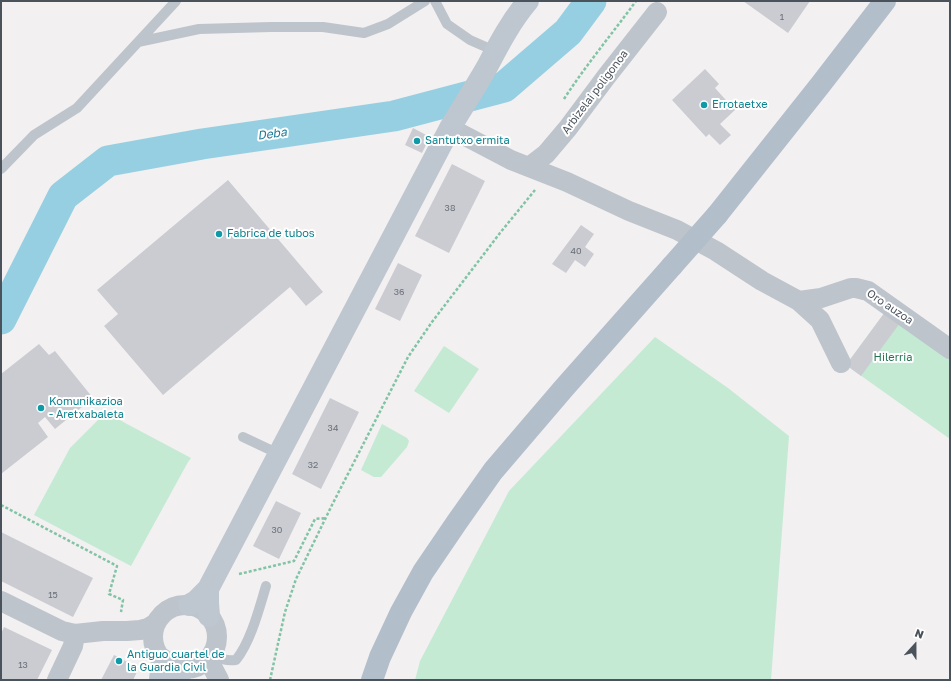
<!DOCTYPE html>
<html>
<head>
<meta charset="utf-8">
<style>
  body { margin:0 }
  #map { position:relative; width:951px; height:681px; overflow:hidden; background:#f2f0f0; font-family:"Golos Text",sans-serif }
  canvas { display:block }
  .frame { position:absolute; inset:0; border:2px solid #4a525b; pointer-events:none }
  .north { position:absolute; left:895px; top:625px; width:40px; height:40px; -webkit-text-stroke:3px #fff; paint-order:stroke; rotate:21deg; font-size:11px; font-weight:700; line-height:16px; text-align:center; color:#4a525b }
  .north::after { content:''; display:block; margin:auto; width:14px; height:18px; background:#4a525b; clip-path:polygon(50% 0,100% 100%,50% 72%,0 100%) }
</style>
</head>
<body>
<div id="map">
<canvas width="951" height="681"></canvas>
<div class="frame"></div>
<div class="north">N</div>
</div>
<script>
const ctx = document.querySelector('canvas').getContext('2d');
ctx.lineJoin = 'round';
function fill(path, color) { ctx.fillStyle = color; ctx.fill(path, 'evenodd'); }
function strokePath(path, color, width, dash) { ctx.strokeStyle = color; ctx.lineWidth = width; ctx.lineCap = dash ? 'butt' : 'round'; ctx.setLineDash(dash || []); ctx.stroke(path); }
function label(font, color, halo, rows, align = 'center') {
  ctx.font = font + ' "Golos Text",sans-serif'; ctx.lineWidth = 4; ctx.setLineDash([]); ctx.textBaseline = 'middle'; ctx.strokeStyle = halo; ctx.fillStyle = color; for (const [text, x, y, turn = 0] of rows) {
    ctx.save(); ctx.translate(x, y); ctx.rotate((+turn || 0) * Math.PI / 180); ctx.textAlign = isNaN(turn) ? turn : align; if (halo) ctx.strokeText(text, 0, 0); ctx.fillText(text, 0, 0); ctx.restore();
  }
}
fill(new Path2D(`
  M885 312 950 359V439L846 365Z
  M655 337 728 388 789 436 771 680H415L420 661 509 491Z
  M444 346 479 369 449 413 414 391Z
  M106 412 127 424 191 458 188 462 131 566 34 515 70 448Z
  M382 424 407 438 409 441 407 447 381 477H374L361 470Z`), '#c4ead4');
strokePath(new Path2D(`
  M1 319 63 196 108 161 202 144 394 116 504 87 568 32 591 1`), '#96cfe2', 31);
fill(new Path2D(`
  M743 1H810L788 33Z
  M705 69 719 84 715 88 735 110 720 124 731 135 720 145 709 134 706 137 672 100Z
  M413 128 430 137 422 153 405 145Z
  M452 164 485 181 449 253 415 236Z
  M228 180 323 292 306 306 290 287 163 395 104 326 118 314 97 290Z
  M581 225 594 234 585 247 594 254 585 267 575 260 566 273 552 264Z
  M398 263 422 275 400 321 375 309Z
  M885 312 900 323 861 376 846 365Z
  M39 344 49 355 55 351 93 398 55 429 45 417 38 423 48 437 1 474V374Z
  M330 398 359 412 321 489 292 474Z
  M276 501 301 513 279 559 253 546Z
  M1 532 93 578 73 617 1 581Z
  M4 627 52 650 37 680H1V634Z
  M114 655 139 668 133 680H101Z`), '#cbccd2');
strokePath(new Path2D(`
  M564 99C586 65 612 34 636 1
  M1 505 117 566 109 594 123 600 121 612
  M239 574 294 561 315 519 326 518
  M270 680 285 612 296 579 332 505 408 357 432 322 500 233 535 190`), '#80c4a5', 2.5, [3, 2]);
strokePath(new Path2D(`
  M435 1 447 24 470 40 495 51
  M138 42 199 29 271 27H323L364 33 388 24 425 1
  M1 169 34 135 77 108 176 1
  M243 437 279 454
  M212 655C221 659 226 661 236 660 251 641 259 609 266 586`), '#bdc4cb', 10);
strokePath(new Path2D(`
  M450 128 511 160 567 182 629 211 677 230 716 251 762 281 799 301 820 320 841 363
  M529 167 546 154 568 128 606 77 657 12
  M799 301 821 298 851 288H856L868 291 950 349
  M1 601 62 631 75 634 103 631H127L140 630 148 628 156 623
  M153 637a32 32 0 1 1 64 0a32 32 0 1 1-64 0Z
  M208 659 219 680
  M57 680 73 646 75 634`), '#bdc4cb', 20);
strokePath(new Path2D(`
  M208 589V603L209 616
  M189 605 196 601 208 589 450 128C462 108 475 88 487 67 499 44 511 21 528 1
  M160 680 162 659
  M168 680 173 675 185 669`), '#bec6cf', 22);
strokePath(new Path2D(`
  M717 215 821 84 885 1
  M372 680 380 657 401 612 423 572 457 522 493 471 564 388 672 266`), '#b3becb', 22);
strokePath(new Path2D(`
  M672 266 717 215`), '#b3becb', 22);
for (const [x, y, r, color] of [
  [704,105,4,"#0f9aa8"],
  [417,141,4,"#0f9aa8"],
  [219,234,4,"#0f9aa8"],
  [41,408,4,"#0f9aa8"],
  [119,661,4,"#0f9aa8"]
]) { const dot = new Path2D(); dot.arc(x, y, r, 0, 2 * Math.PI); ctx.fillStyle = color; ctx.fill(dot); strokePath(dot, '#fff', 1.5); }
label('9px', '#6a7079', null, [
  ["1",782,17],
  ["38",450,208],
  ["40",576,251],
  ["36",399,292],
  ["34",333,428],
  ["32",313,465],
  ["30",277,530],
  ["15",53,595],
  ["13",23,665]
]);
label('11px', '#4a525b', '#fff', [
  ["Arbizelai poligonoa",595,92,-53],
  ["Oro auzoa",890,307,34]
]);
label('11px', '#0d838f', '#fff', [
  ["Errotaetxe",712,105],
  ["Santutxo ermita",425,141],
  ["Fabrica de tubos",227,234],
  ["Komunikazioa",49,402],
  ["- Aretxabaleta",49,415],
  ["Antiguo cuartel de",127,655],
  ["la Guardia Civil",127,668]
], 'left');
label('11px', '#22754f', '#fff', [
  ["Hilerria",893,358]
]);
label('italic 12px', '#1d7c9b', '#fff', [
  ["Deba",272,134,-8]
]);
</script>
</body>
</html>
